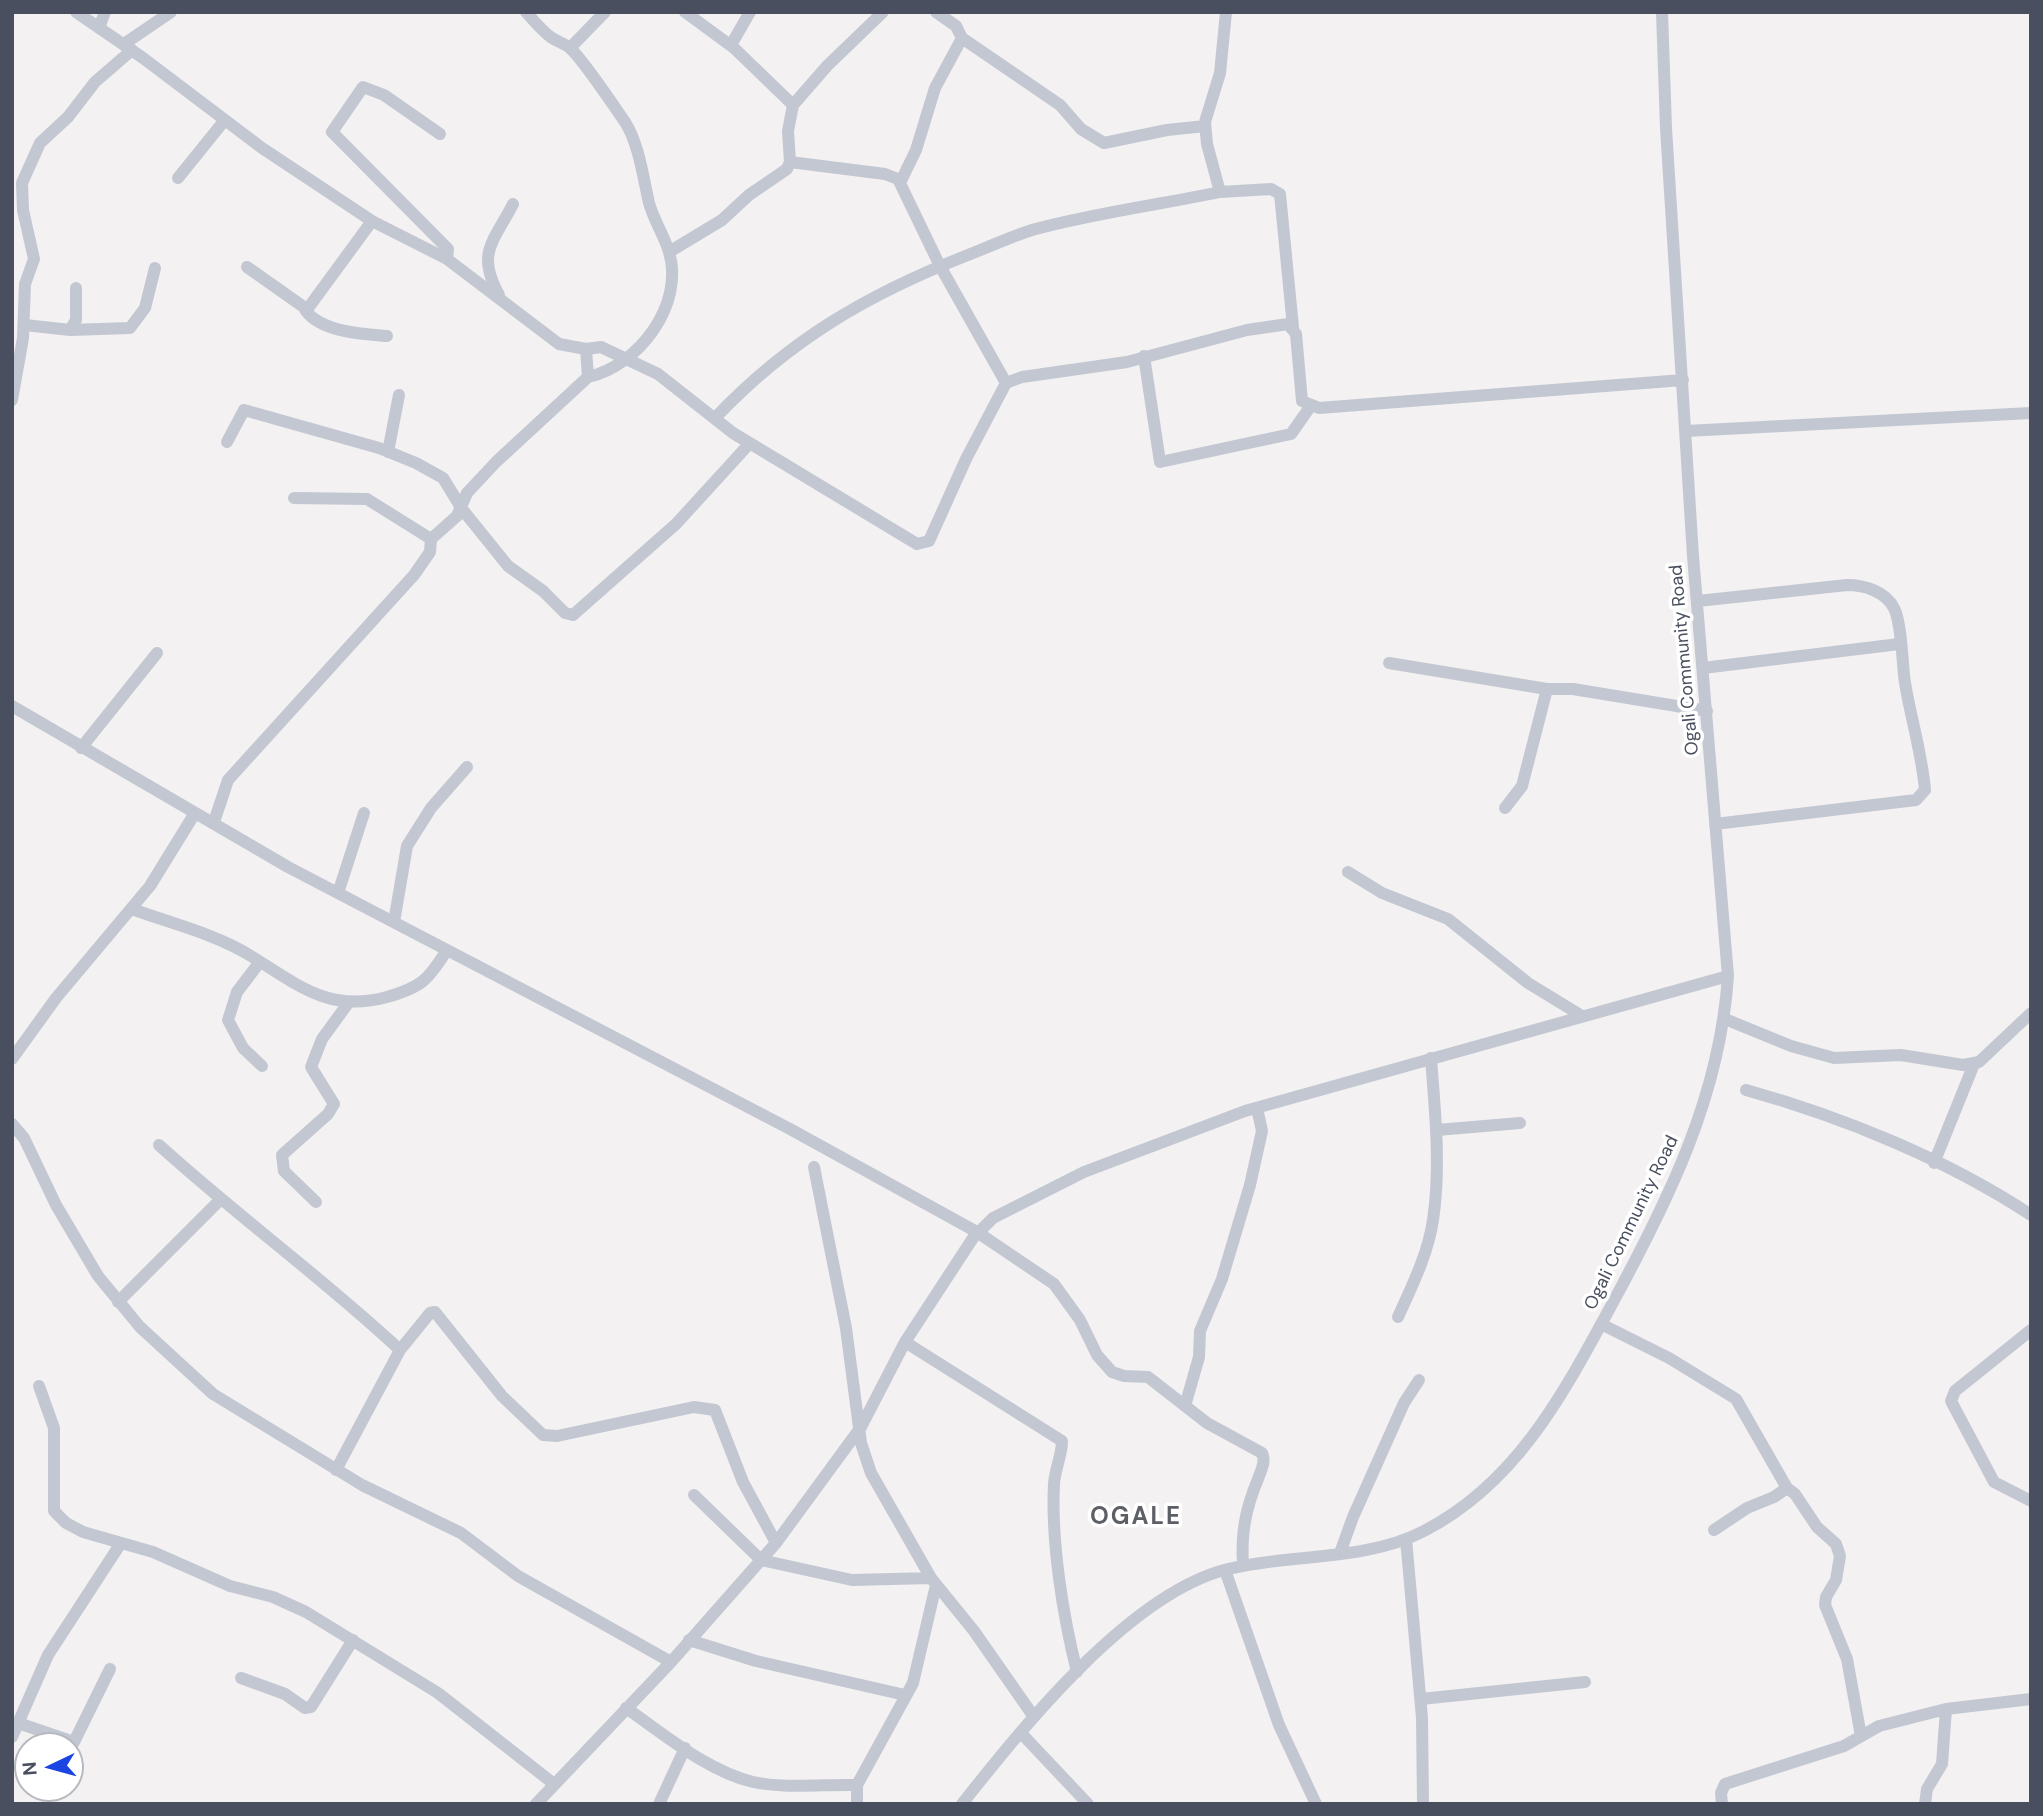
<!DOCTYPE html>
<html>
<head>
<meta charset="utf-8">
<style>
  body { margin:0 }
  #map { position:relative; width:2043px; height:1816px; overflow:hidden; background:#f3f1f1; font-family:"DM Sans",sans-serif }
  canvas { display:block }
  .frame { position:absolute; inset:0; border:14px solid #494f5e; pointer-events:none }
  .north { position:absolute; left:14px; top:1732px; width:70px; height:70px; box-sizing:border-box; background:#fff; border:2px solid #b6b9bf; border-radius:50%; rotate:265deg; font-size:19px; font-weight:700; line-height:28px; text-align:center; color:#494f5e }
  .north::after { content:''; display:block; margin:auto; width:24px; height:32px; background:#1a45e3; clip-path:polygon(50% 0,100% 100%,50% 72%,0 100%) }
</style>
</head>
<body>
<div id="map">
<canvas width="2043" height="1816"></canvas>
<div class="frame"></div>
<div class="north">N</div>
</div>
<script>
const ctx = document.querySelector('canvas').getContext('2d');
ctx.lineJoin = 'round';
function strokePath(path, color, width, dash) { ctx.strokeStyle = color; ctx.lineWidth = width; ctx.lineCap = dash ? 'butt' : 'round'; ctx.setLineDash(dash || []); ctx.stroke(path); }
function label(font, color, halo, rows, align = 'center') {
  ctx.font = font + ' "DM Sans",sans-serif'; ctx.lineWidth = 7; ctx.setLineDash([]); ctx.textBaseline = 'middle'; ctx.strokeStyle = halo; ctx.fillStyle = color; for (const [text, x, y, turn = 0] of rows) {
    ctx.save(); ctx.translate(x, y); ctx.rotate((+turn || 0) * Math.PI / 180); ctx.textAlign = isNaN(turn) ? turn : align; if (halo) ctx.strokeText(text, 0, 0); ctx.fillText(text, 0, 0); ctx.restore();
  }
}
strokePath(new Path2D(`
  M76 12 143 58 262 148 372 221 447 259 559 344 586 349 601 347 658 374 733 433 917 544 929 541 966 459 1006 383 1022 377 1127 362 1247 330 1288 324 1296 334 1302 401 1319 408 1683 380
  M526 12C534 21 542 31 552 38 558 42 566 44 571 49 583 60 614 106 625 122 639 144 643 177 649 203 654 221 664 235 669 252 685 305 638 366 588 377
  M685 12 734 48 793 105
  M936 12 956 26 962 38 1060 105 1081 129 1104 143 1167 130 1205 126
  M1226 12 1220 73 1205 122 1207 144 1220 192 1271 189 1280 194 1293 327
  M99 28 105 12
  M124 44 171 12
  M731 45 750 12
  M570 48 605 12
  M440 134 384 95 363 87 332 132 448 249 447 259
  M790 162 885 174 898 179 940 266 1006 383
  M178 178 224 121
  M900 183 916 150 935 88 962 38
  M372 221 306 311C322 332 362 334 387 336
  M669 252 722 220 749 195 787 169 790 162 788 131 793 105 827 66 883 12
  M247 267 308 310
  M499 295C476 253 493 243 513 204
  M25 325 70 330 76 320V288
  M70 330 130 328 145 308 155 268
  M1144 356 1160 462 1291 434 1310 407
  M12 400 23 338 25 284 34 259 23 210 22 183 40 143 68 117 95 82 132 50
  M715 418C789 340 868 294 968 255 989 247 1010 237 1032 230 1094 213 1158 205 1220 192
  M1686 431 2031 413
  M227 442 244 410 379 448 416 463 443 478 462 509 508 566 543 591 565 613 573 615 676 524 750 443
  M388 452 399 395
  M294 498 367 499 431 539
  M1698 601 1847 585C1864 585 1885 591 1894 608 1902 624 1902 663 1905 683 1911 719 1922 754 1925 790L1916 800 1715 824
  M1389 663 1547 689H1573L1707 711
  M1703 668 1899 644
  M12 706 288 867 790 1129 977 1232 1054 1284 1080 1320 1097 1355 1112 1372 1124 1376 1148 1377 1207 1423 1262 1453C1266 1462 1261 1470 1258 1479 1245 1510 1241 1534 1243 1566
  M81 748 157 653
  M1505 808 1522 786 1547 689
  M214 822 228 780 414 575 430 552 431 539 457 516 467 493 496 462 588 377 586 349
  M1348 872 1382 893 1448 919 1528 983 1582 1016
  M338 893 364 813
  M132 909C170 923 216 934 251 956 298 985 329 1013 387 997 422 987 428 980 447 950
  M394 922 407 846 431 808 467 767
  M259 963 237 992 228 1020 243 1048 262 1066
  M1725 1019 1791 1046 1834 1058 1901 1055 1963 1065 1979 1062 2031 1013
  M12 1059 56 998 150 886 195 813
  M1746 1090C1843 1117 1946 1159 2031 1215
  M12 1124 24 1138 56 1205 98 1276 140 1327 213 1394 362 1485 461 1533 518 1576 671 1662
  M1437 1130 1520 1123
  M159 1145C237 1216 323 1278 400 1350
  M1934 1163 1974 1064
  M814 1167 846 1328 861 1443 871 1473 931 1578 974 1631 1034 1717
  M316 1202 284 1171 282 1155 328 1114 334 1104 311 1067 322 1039 349 1002
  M118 1302 221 1199
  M1398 1317C1412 1286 1428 1254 1433 1220 1441 1167 1435 1112 1431 1058
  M1601 1324 1669 1358 1736 1399 1787 1488 1795 1494 1817 1527 1836 1544 1840 1556 1836 1580 1826 1597 1825 1605 1847 1659 1861 1736
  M2031 1330 1955 1391 1951 1401 1994 1482 2031 1501
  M905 1342 1062 1441C1062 1455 1055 1469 1054 1484 1051 1542 1063 1616 1077 1672
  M39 1386 54 1428V1511L66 1523 83 1532 153 1552 230 1586 273 1597 306 1612 438 1693 554 1784
  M1185 1406 1199 1357 1200 1331 1222 1279 1250 1185 1262 1131 1257 1108
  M336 1470 400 1350 430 1313 435 1312 502 1396 543 1435 557 1436 694 1407 715 1410 743 1482 776 1543
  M694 1495 761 1560 852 1580 931 1578
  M1714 1530 1747 1508 1774 1497 1787 1488
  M1406 1539 1422 1718 1423 1804
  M1340 1553 1353 1517 1404 1403 1419 1380
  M1225 1570 1279 1725 1316 1804
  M689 1640 756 1661 905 1695
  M241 1678 285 1694 305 1708 311 1707 353 1640
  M1421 1699 1585 1682
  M626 1708C664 1734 707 1771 753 1782 786 1789 824 1784 857 1785
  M1946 1709 2031 1699
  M18 1723 74 1742 110 1669
  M1021 1733 1088 1804
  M12 1737 48 1655 121 1543
  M536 1804 671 1662 776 1543 861 1427 905 1342 973 1238 993 1218 1084 1172 1245 1111 1728 976
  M659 1804 685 1748
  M857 1804V1785L913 1683 936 1585
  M962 1804C1023 1727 1130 1593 1228 1569 1292 1553 1364 1562 1424 1531 1517 1483 1563 1394 1611 1306 1668 1201 1720 1097 1728 976L1693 556 1666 128 1662 12
  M1722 1804 1721 1793 1725 1784 1844 1746 1879 1726 1946 1709 1942 1764 1927 1789 1925 1804`), '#c2c7d2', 12);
label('18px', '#494f5e', '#fff', [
  ["Ogali Community Road",1685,660,-95],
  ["Ogali Community Road",1632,1223,-64]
]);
ctx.letterSpacing = '2px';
label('bold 24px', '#5d5f66', '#fff', [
  ["OGALE",1136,1518]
]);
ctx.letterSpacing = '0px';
</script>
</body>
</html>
